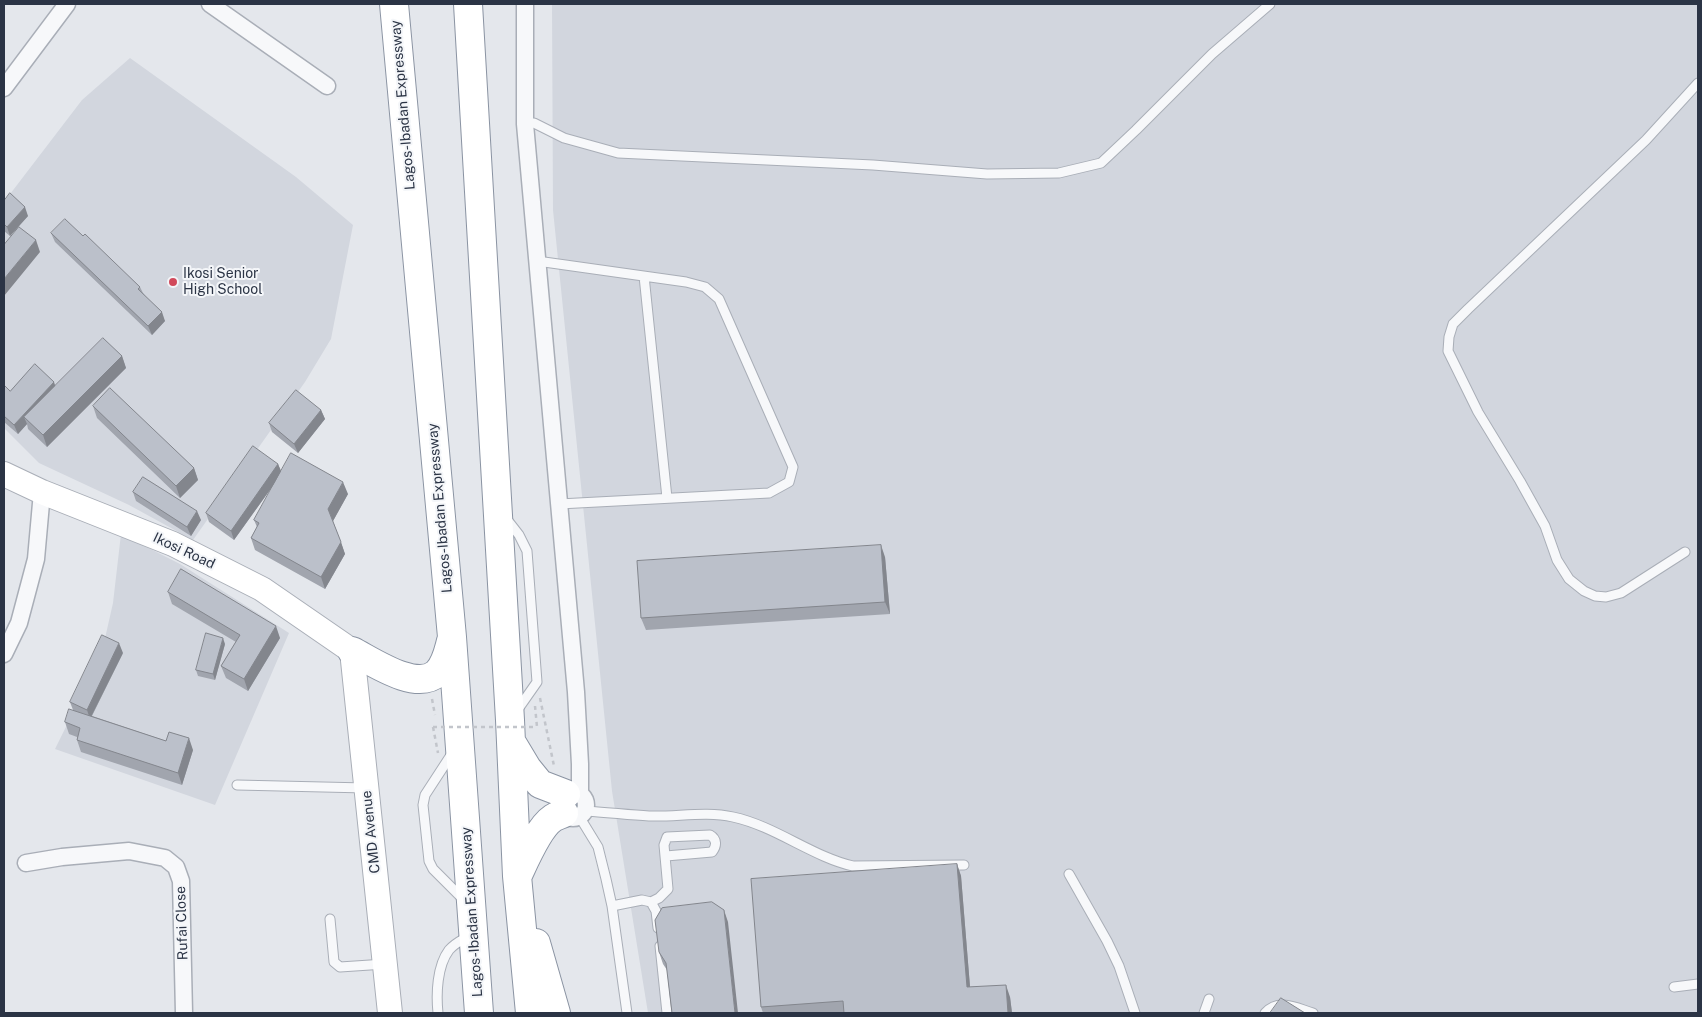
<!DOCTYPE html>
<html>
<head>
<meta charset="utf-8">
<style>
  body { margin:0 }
  #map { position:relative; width:1702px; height:1017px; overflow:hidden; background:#e4e7ec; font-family:"Public Sans",sans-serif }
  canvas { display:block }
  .frame { position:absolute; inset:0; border:5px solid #2b3445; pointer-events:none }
</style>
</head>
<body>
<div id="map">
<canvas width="1702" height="1017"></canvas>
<div class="frame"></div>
</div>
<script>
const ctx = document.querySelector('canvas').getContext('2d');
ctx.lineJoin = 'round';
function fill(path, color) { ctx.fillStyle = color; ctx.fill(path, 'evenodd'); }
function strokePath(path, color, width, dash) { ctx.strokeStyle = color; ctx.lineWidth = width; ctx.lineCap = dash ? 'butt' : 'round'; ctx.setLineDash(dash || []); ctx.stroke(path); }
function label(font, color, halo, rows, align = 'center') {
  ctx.font = font + ' "Public Sans",sans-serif'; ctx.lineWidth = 4; ctx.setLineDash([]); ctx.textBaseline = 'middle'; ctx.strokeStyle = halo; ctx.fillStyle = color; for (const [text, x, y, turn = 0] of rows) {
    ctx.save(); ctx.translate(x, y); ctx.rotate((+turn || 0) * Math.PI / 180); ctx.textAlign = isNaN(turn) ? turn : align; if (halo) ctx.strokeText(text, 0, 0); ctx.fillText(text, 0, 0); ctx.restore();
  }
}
fill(new Path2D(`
  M552 4H1698V1013H648L612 791 553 210Z
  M130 58 296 177 353 225 331 339 305 382 193 540 129 505 39 463 4 428V202L82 100Z
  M121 534 180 564 289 633 215 805 55 749 101 656 113 603Z`), '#d2d6de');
const lane = new Path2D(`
  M525 124 534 123 564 138 618 153 873 165 987 174 1059 173 1101 163 1136 130 1212 54 1270 4
  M537 261 686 282 705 287 719 299 793 467 789 482 769 493 559 504
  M644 276 667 498
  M505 517 519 535 527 551 537 682 516 712
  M1685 552 1621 593 1606 597 1595 596 1584 591 1569 579 1557 560 1545 526 1520 481 1478 412 1448 351 1449 337 1453 324 1468 309 1646 140 1698 83
  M453 752 425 795 423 805 429 861 433 869 465 901
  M237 785 366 788
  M584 811C606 812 628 815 649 816 677 817 706 811 733 817 775 826 813 857 853 866L964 865
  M579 816 598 847 606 879 612 906 627 1013
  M1069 874 1107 941 1119 966 1135 1013
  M651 902 659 898 668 889 664 845 667 837 710 835C717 839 717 846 712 852L666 856
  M612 906 642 900 651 902 656 911 658 928
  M330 919 334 962 340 967 385 964
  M660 946 667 1013
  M1674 987 1698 984
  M438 1013C436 994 437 966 449 950 455 943 462 940 469 936
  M1204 1013 1209 999
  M1265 1013C1279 998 1296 1008 1313 1013`);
const street = new Path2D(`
  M210 4 327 86
  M525 4V124L576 692 580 764V794
  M4 88 67 4
  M4 654 19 623 36 559 42 492
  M560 805a13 13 0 1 1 26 0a13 13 0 1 1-26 0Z
  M26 863 62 857 129 851 165 858 176 867 181 881 184 1013`);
const secondary = new Path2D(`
  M4 474 42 492 173 544 262 589 352 651 390 1013`);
const highway = new Path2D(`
  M394 4 452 637 479 1013
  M468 4 510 720 517 876 530 1013
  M352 651C372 661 416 692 437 673 446 664 448 652 451 641
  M512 743 527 768 540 784 566 794
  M518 875C525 860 539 827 553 818 556 816 560 815 564 813
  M536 943 556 1013`);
strokePath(lane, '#a9aeb7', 11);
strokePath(street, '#a9aeb7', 19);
strokePath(secondary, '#a9aeb7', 26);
strokePath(highway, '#8b94a3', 30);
strokePath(new Path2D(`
  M540 698 554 766
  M432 699 435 715
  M535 706 537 727
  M433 727 438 753`), '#c2c5cb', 2.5, [4, 4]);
strokePath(lane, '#f7f8fa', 9);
strokePath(street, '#f7f8fa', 16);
strokePath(secondary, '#fff', 24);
strokePath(highway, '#fff', 28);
strokePath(new Path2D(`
  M433 727H537`), '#c2c5cb', 2.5, [4, 4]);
fill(new Path2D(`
  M4 201 28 216 10 236 4 231Z
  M51 233 83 236 140 287 143 293 165 321 152 335 55 242Z
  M122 356 126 368 47 447 28 429 27 424 18 434 4 422V385L10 391 55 386Z
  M93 406 194 468 198 480 180 498 97 418Z
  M321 410 325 419 298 453 272 432 269 423Z
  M278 464 281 472 348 494 333 521 345 554 325 589 255 550 251 538 257 527 254 520 275 483 234 540 209 522 206 513Z
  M133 492 201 520 191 536 136 501Z
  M885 557 890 614 646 630 641 618Z
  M168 592 280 638 248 691 226 678 221 666 236 642 172 604Z
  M225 644 215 680 198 676 196 670Z
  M123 653 92 716 193 750 182 785 81 752 77 740V737L69 734 65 722 73 710 70 702Z
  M957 864 961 876 970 987 1010 997 1012 1013H763L761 1007Z
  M728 922 667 970 663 964 659 952Z`), '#a1a5ae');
fill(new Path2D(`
  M25 207 28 216 10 236 7 227Z
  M36 240 40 252 4 296V279Z
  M162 312 165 321 152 335 148 326Z
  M122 356 126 368 47 447 43 435Z
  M54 382 57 391 24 417 27 424 18 434 14 425Z
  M321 410 325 419 298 453 294 444Z
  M278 464 282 473 234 540 231 531Z
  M194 468 198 480 180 498 176 486Z
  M343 482 348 494 333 521 328 509Z
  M197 511 201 520 191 536 187 527Z
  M341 542 345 554 325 589 321 577Z
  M881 545 885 557 890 614 885 602Z
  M276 626 280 638 248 691 244 679Z
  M223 638 225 644 215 680 213 674Z
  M119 643 123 653 90 719 87 710Z
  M189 738 193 750 182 785 178 773Z
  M957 864 961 876 971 999 967 987Z
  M724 910 728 922 738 1013H735Z
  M1006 985 1010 997 1012 1013H1008Z`), '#83868d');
const building = new Path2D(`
  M10 193 25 207 7 227 4 224V201Z
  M65 219 83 236 85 234 140 287 138 289 162 312 148 326 51 233Z
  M19 227 36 240 4 279V245Z
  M103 338 122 356 43 435 24 417Z
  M35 364 54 382 14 425 4 416V385L10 391Z
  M110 388 194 468 176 486 93 406Z
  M296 390 321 410 294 444 269 423Z
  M253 446 278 464 231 531 206 513Z
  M291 453 343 482 328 509 341 542 321 577 251 538 259 523 254 520Z
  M143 477 197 511 187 527 133 492Z
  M881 545 885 602 641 618 637 561Z
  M181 569 276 626 244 679 221 666 240 635 168 592Z
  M206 633 223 638 213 674 196 670Z
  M102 635 119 643 87 710 70 702Z
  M69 709 166 741 169 732 189 738 178 773 77 740 80 728 65 722Z
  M957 864 967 987 1006 985 1008 1013H844L843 1001 761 1007 751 879Z
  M712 902 724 910 735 1013H672L666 963 659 952 655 920 662 908Z
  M1281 998 1305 1013H1270Z`);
fill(building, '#bbc0ca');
strokePath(building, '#83868d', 1);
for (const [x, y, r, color] of [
  [173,282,5,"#d1495b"]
]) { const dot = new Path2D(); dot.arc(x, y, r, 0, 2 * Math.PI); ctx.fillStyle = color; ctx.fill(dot); strokePath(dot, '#f4f6f9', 2); }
label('14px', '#2b3445', '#f4f6f9', [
  ["Lagos-Ibadan Expressway",403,105,-95],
  ["Lagos-Ibadan Expressway",440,508,-95],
  ["Ikosi Road",184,551,25],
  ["CMD Avenue",371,832,-96],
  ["Lagos-Ibadan Expressway",472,912,-94],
  ["Rufai Close",182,923,-92]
]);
label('14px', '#2b3445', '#f4f6f9', [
  ["Ikosi Senior",183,274],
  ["High School",183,290]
], 'left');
</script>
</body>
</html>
